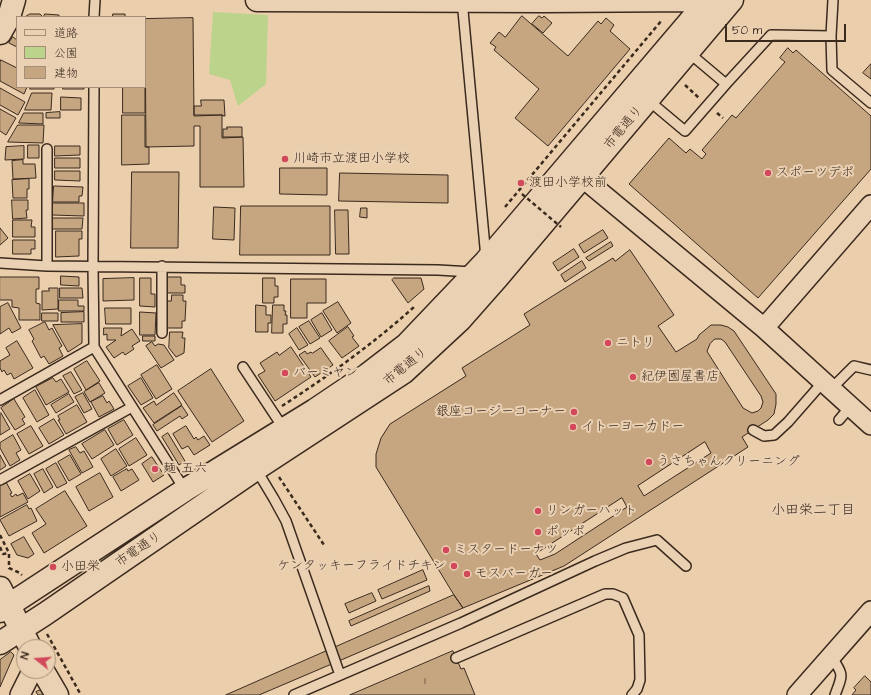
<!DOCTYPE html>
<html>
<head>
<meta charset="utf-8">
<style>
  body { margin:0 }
  #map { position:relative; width:871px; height:695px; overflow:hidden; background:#ebcfac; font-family:"Architects Daughter","Klee One",sans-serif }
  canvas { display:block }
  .legend { position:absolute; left:16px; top:16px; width:130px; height:72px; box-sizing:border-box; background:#ebd1b3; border:1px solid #a58e77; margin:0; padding:5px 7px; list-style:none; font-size:12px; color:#3b2a1e }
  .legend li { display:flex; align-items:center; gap:8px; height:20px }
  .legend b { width:20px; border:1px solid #a58e77 }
  .north { position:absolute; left:16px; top:639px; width:40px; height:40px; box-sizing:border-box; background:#ebd1b3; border:1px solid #a58e77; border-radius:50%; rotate:287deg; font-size:11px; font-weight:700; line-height:16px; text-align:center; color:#3b2a1e }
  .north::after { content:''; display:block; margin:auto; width:14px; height:18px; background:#d1495b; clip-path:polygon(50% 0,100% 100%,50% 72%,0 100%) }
  .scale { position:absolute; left:725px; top:24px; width:121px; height:18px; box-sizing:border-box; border:2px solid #3b2a1e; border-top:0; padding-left:5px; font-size:12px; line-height:14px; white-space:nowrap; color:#3b2a1e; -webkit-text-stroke:3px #ebd1b3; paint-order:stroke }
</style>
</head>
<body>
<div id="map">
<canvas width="871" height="695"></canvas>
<ul class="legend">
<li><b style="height:5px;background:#ebd1b3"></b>道路</li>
<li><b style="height:11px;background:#bbd38a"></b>公園</li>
<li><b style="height:11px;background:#c5a681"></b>建物</li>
</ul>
<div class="north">N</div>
<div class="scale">50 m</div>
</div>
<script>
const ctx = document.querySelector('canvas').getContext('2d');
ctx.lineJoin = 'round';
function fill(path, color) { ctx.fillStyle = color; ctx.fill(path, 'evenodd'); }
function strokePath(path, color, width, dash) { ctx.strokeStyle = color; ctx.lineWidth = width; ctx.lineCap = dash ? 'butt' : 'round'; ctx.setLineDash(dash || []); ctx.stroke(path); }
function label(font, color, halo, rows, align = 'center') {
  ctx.font = font + ' "Architects Daughter","Klee One",sans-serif'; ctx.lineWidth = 4; ctx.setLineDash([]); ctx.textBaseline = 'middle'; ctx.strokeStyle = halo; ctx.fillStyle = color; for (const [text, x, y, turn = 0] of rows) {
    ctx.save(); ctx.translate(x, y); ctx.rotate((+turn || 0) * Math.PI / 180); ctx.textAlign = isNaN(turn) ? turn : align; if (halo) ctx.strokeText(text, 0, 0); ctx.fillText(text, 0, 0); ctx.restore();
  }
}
fill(new Path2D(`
  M213 12 268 15 266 84 238 106 230 80 209 74Z`), '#bbd38a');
const building = new Path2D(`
  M30 14H40L42 16 41 17H25Z
  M45 14 59 15V17H44Z
  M113 14H125V17H113Z
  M522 16 568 56 598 21 601 24 606 18 614 25 610 31 630 49 548 146 515 118 539 89 494 50 496 47 490 43 499 32 505 37Z
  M539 16 542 18 544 16 552 23 543 33 532 24Z
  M193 18 194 116 222 115V138L243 137 244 187H200V126H194V146L146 147 145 19Z
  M13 37 17 40V47L9 43Z
  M788 48 793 53 796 50 871 116V169L758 298 629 184 669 138 686 153 690 149 702 159 706 154 702 150 732 115 736 118 785 62 780 58Z
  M1 60 17 68V87H27L24 94 0 81V63Z
  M871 64V79L863 73Z
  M31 87H54V89H30Z
  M63 87H84V89H63Z
  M123 87H145V113H123Z
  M0 88 25 102 18 115 0 105Z
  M32 93H52L51 110H25Z
  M61 97 81 98V110H61Z
  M201 100H224L225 116H223V115H194V106H201Z
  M0 109 16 118 6 135 0 131Z
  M60 112V118H46V113Z
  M24 113H43V124L19 123Z
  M122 115H145V147H149V164L122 165Z
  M18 125H44L43 143 8 142Z
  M227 127H242V137H223V129H227Z
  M28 145H39V158H28Z
  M24 146V159L5 160 6 147Z
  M55 146H80V155L55 156Z
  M55 158H80V168H55Z
  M23 160V164H35L36 178 13 179 12 161Z
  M280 168H327V195L280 194Z
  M55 171H80V181L55 180Z
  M132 172H179L178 248H131Z
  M340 173 448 175V203L339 201Z
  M29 179V189H27V198H13L12 180Z
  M54 186 83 187 82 196H79V202H53Z
  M12 200H28V210H26L27 218 13 219Z
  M52 203H84V216L52 215Z
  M241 206H330V255H240Z
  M214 207 235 208 234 240 213 239Z
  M361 208H367V218L360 217Z
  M335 210H348L349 254H336Z
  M52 218H83L82 229H52Z
  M13 220H32L31 227H35V237H13Z
  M0 228 8 238 0 245Z
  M603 230 608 238 584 253 579 245Z
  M56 231H82V239H79V256L56 257Z
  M13 240H35V249H31V254H13Z
  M611 242 613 246 589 261 586 258Z
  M574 249 579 257 558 271 553 263Z
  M630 250 674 315 658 326 676 352 697 339 699 335 711 325H721L728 327 734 331 776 394V404L774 414 768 420 742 437 748 447 564 566 463 608 454 595 376 467V454L381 438 390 424 466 376 462 368 530 325 524 314 613 258 615 261ZM715 339H721L725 342 761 396 763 402 761 408 758 411 752 413 743 408 708 353 707 351 710 344ZM705 442 711 453 644 496 638 486ZM622 498 627 507 555 554 540 560 536 554Z
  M582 261 586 268 565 282 561 275Z
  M61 276 79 277V286L61 285Z
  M0 277H39V289H36V303L40 304V320H19V308L12 307V300H0Z
  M167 277H181V285H185V293H167Z
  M134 278V300L103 301V279Z
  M140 278H151V294H155V307L140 306Z
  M263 278H275V286H278V297H274V303H263Z
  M394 278H421L424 289 408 303 392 280Z
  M291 279H326V303H307V318H291Z
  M49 288H58V309L42 310V291H49Z
  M60 288H82L83 298H60Z
  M172 295H183V301H186L185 321H182V328H167V301H171Z
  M59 300H78V306H84V311H59Z
  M338 302 351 323 337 333 323 311Z
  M8 303 21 328 12 333 9 328 0 334V307Z
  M256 305 266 306V315H271V323H268V332H256Z
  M273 305H284V311H286L285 315H287V324H283V333H272Z
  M105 308H131V324H106Z
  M84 312V322H61V313Z
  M140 312 156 313 155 335H140Z
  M42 313H58V321H42Z
  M322 313 332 330 321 337 311 320Z
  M309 321 320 338 310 344 299 327Z
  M45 322 49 330 52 328 62 346 59 348 63 356 49 364 44 356 41 358 32 341 34 339 29 330Z
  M82 324V343L68 352 53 325Z
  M348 327 354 336 352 337 359 346 342 358 329 341Z
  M104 328H122L121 336 132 329 140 341 132 346 134 349 125 355 123 352 114 358 106 347 116 340H107V334L104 335Z
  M297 328 308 345 299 350 289 334Z
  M170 332H183L182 338H185L184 353 176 357 169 348Z
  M143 336H155V341H143Z
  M17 341 33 368 14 379 11 373 7 375 4 370 2 372 0 368V361L10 355 6 348Z
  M152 342 155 346 158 344 164 345 174 360 161 368 146 346Z
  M291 347 311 377 275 401 258 375 265 371 260 363 277 352 279 355Z
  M321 348 333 365 315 377 299 355 305 351 307 354 311 352 312 353Z
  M87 361 100 381 86 390 74 369Z
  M157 365 172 389 156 399 141 375Z
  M211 369 244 421 212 442 178 391Z
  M71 372 82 390 74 394 63 376Z
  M53 378 56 382 61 379 69 392 46 405 36 387Z
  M141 378 153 398 141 405 128 386Z
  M99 383 105 393 90 402 84 392Z
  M35 390 49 415 37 422 23 398Z
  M83 393 92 409 84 413 75 397Z
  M174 393 182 405 154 423 143 408 154 401 156 405Z
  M69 394 74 402 56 413 51 405Z
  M103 396 107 403 109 401 114 409 99 417 91 402Z
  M14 399 25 417 22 419 25 424 15 430 1 408Z
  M77 405 87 422 66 434 58 420H60L58 416Z
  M182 406 188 415 182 419 180 416 157 431 153 425Z
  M1 413 10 429 0 435V414Z
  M54 419 64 435 49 444 39 428Z
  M124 420 133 435 117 445 108 429Z
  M31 426 43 446 29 454 17 434Z
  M186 426 194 439 196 437 198 440 204 436 210 445 194 455 188 446 182 449 173 434Z
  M105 430 114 445 92 459 82 444Z
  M168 433 185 461 179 465 162 437Z
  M13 435 21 450 16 453 20 460 10 466 0 448V443Z
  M136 438 147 455 129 466 119 449Z
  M76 447 80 453 84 451 93 467 82 473 69 450Z
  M116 449 127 466 111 476 101 459Z
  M0 455 6 466 0 470Z
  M70 455 81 474 69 481 58 462Z
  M152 457 164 475 153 482 142 464Z
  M56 463 67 483 57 488 46 469Z
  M43 469 53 487 44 493 34 474Z
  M127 469 128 471 132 469 139 480 121 491 113 477Z
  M100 473 113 497 89 511 76 487Z
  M30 474 40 491 28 499 18 481Z
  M6 482 12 493 10 494 12 497 16 494 17 496 23 493 28 502 0 517V485Z
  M65 491 87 526 44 553 32 533 46 524 36 509Z
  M27 505 29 509 31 508 37 521 9 536 0 520Z
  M24 537 34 554 28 558 17 555 11 544Z
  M423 570 427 580 382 599 378 590Z
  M429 586 430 591 351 626 349 621Z
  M372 593 376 601 349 613 345 604Z
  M454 595 463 608 259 695H226Z
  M453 651 461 669 464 668 475 695H350Z
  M11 652 14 655 0 687V660Z
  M865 676 871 682V695H852L856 690 854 688Z
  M43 689 47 695H38L36 692Z`);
fill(building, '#c5a681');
strokePath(building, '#3b2a1e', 1);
const lane = new Path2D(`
  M462 0 486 258
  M94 17 95 0
  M831 36 833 0
  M688 52 726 84 771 35 831 36 832 70 871 103
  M94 87 93 266 94 347 185 490
  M648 100 685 131 726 84
  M47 149V266
  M0 263 47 266 438 270 472 272
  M162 333V266
  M243 367 284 429
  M831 389 854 366 871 370
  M0 400 94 347
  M839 420 850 407
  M753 430 764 436 774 435 788 422 823 382
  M256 469 274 499 286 521 340 675
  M0 480 132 407
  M831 656C844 675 843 674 835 695
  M456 658 605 594H613L623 598 639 635 640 680 637 689 632 695
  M294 695 461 623 595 561 626 548 657 540 686 566`);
const street = new Path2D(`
  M583 178 764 328 871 425
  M764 328 871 205
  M20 695 32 671
  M797 695 871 611`);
const secondary = new Path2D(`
  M257 0 543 1 698 0
  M0 33 9 17 14 0
  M0 588 30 647
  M0 611 185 490 315 410 367 375 406 345 486 261 708 0
  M0 643 45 614 256 469 404 372 460 320 498 277 732 0
  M43 671 57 695`);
strokePath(lane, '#3b2a1e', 12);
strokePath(street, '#3b2a1e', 22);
strokePath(secondary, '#3b2a1e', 25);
strokePath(new Path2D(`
  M685 85 699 98
  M717 113 723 118
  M505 207 662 20
  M282 406C328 376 373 344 414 307
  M279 477 324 545
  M0 535 9 553V568L20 573 22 575
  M0 547 3 554 9 553
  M47 634 81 695`), '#3b2a1e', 2.5, [4, 3]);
strokePath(lane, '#ebd1b3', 9);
strokePath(street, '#ebd1b3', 19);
strokePath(secondary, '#ebd1b3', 22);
strokePath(new Path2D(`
  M522 194 561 227`), '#3b2a1e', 2.5, [4, 3]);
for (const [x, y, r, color] of [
  [285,159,4,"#d1495b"],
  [768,173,4,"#d1495b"],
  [521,183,4,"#d1495b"],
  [608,343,4,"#d1495b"],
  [285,373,4,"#d1495b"],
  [633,377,4,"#d1495b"],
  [574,412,4,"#d1495b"],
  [573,427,4,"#d1495b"],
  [649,462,4,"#d1495b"],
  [155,469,4,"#d1495b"],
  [538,511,4,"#d1495b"],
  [538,532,4,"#d1495b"],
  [446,550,4,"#d1495b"],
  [454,566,4,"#d1495b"],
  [53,567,4,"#d1495b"],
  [467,574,4,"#d1495b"]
]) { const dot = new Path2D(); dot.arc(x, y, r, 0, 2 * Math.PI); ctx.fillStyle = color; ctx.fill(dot); strokePath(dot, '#ebd1b3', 1.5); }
label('11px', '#5e4937', null, [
  ["1",425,682]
]);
label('13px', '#3b2a1e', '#ebd1b3', [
  ["市電通り",624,128,-50],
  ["市電通り",406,367,-39],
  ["市電通り",139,550,-34]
]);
label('13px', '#3b2a1e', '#ebd1b3', [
  ["川崎市立渡田小学校",293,159],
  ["スポーツデポ",776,173],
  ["渡田小学校前",529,183],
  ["ニトリ",616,343],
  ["バーミヤン",293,373],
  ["紀伊國屋書店",641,377],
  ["銀座コージーコーナー",566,412,"right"],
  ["イトーヨーカドー",581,427],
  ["うさちゃんクリーニング",657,462],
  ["麺 五六",163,469],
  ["リンガーハット",546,511],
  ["ポッポ",546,532],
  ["ミスタードーナツ",454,550],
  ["ケンタッキーフライドチキン",446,566,"right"],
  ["小田栄",61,567],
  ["モスバーガー",475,574]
], 'left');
label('14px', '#3b2a1e', '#ebd1b3', [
  ["小田栄二丁目",813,511]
]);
</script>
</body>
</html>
